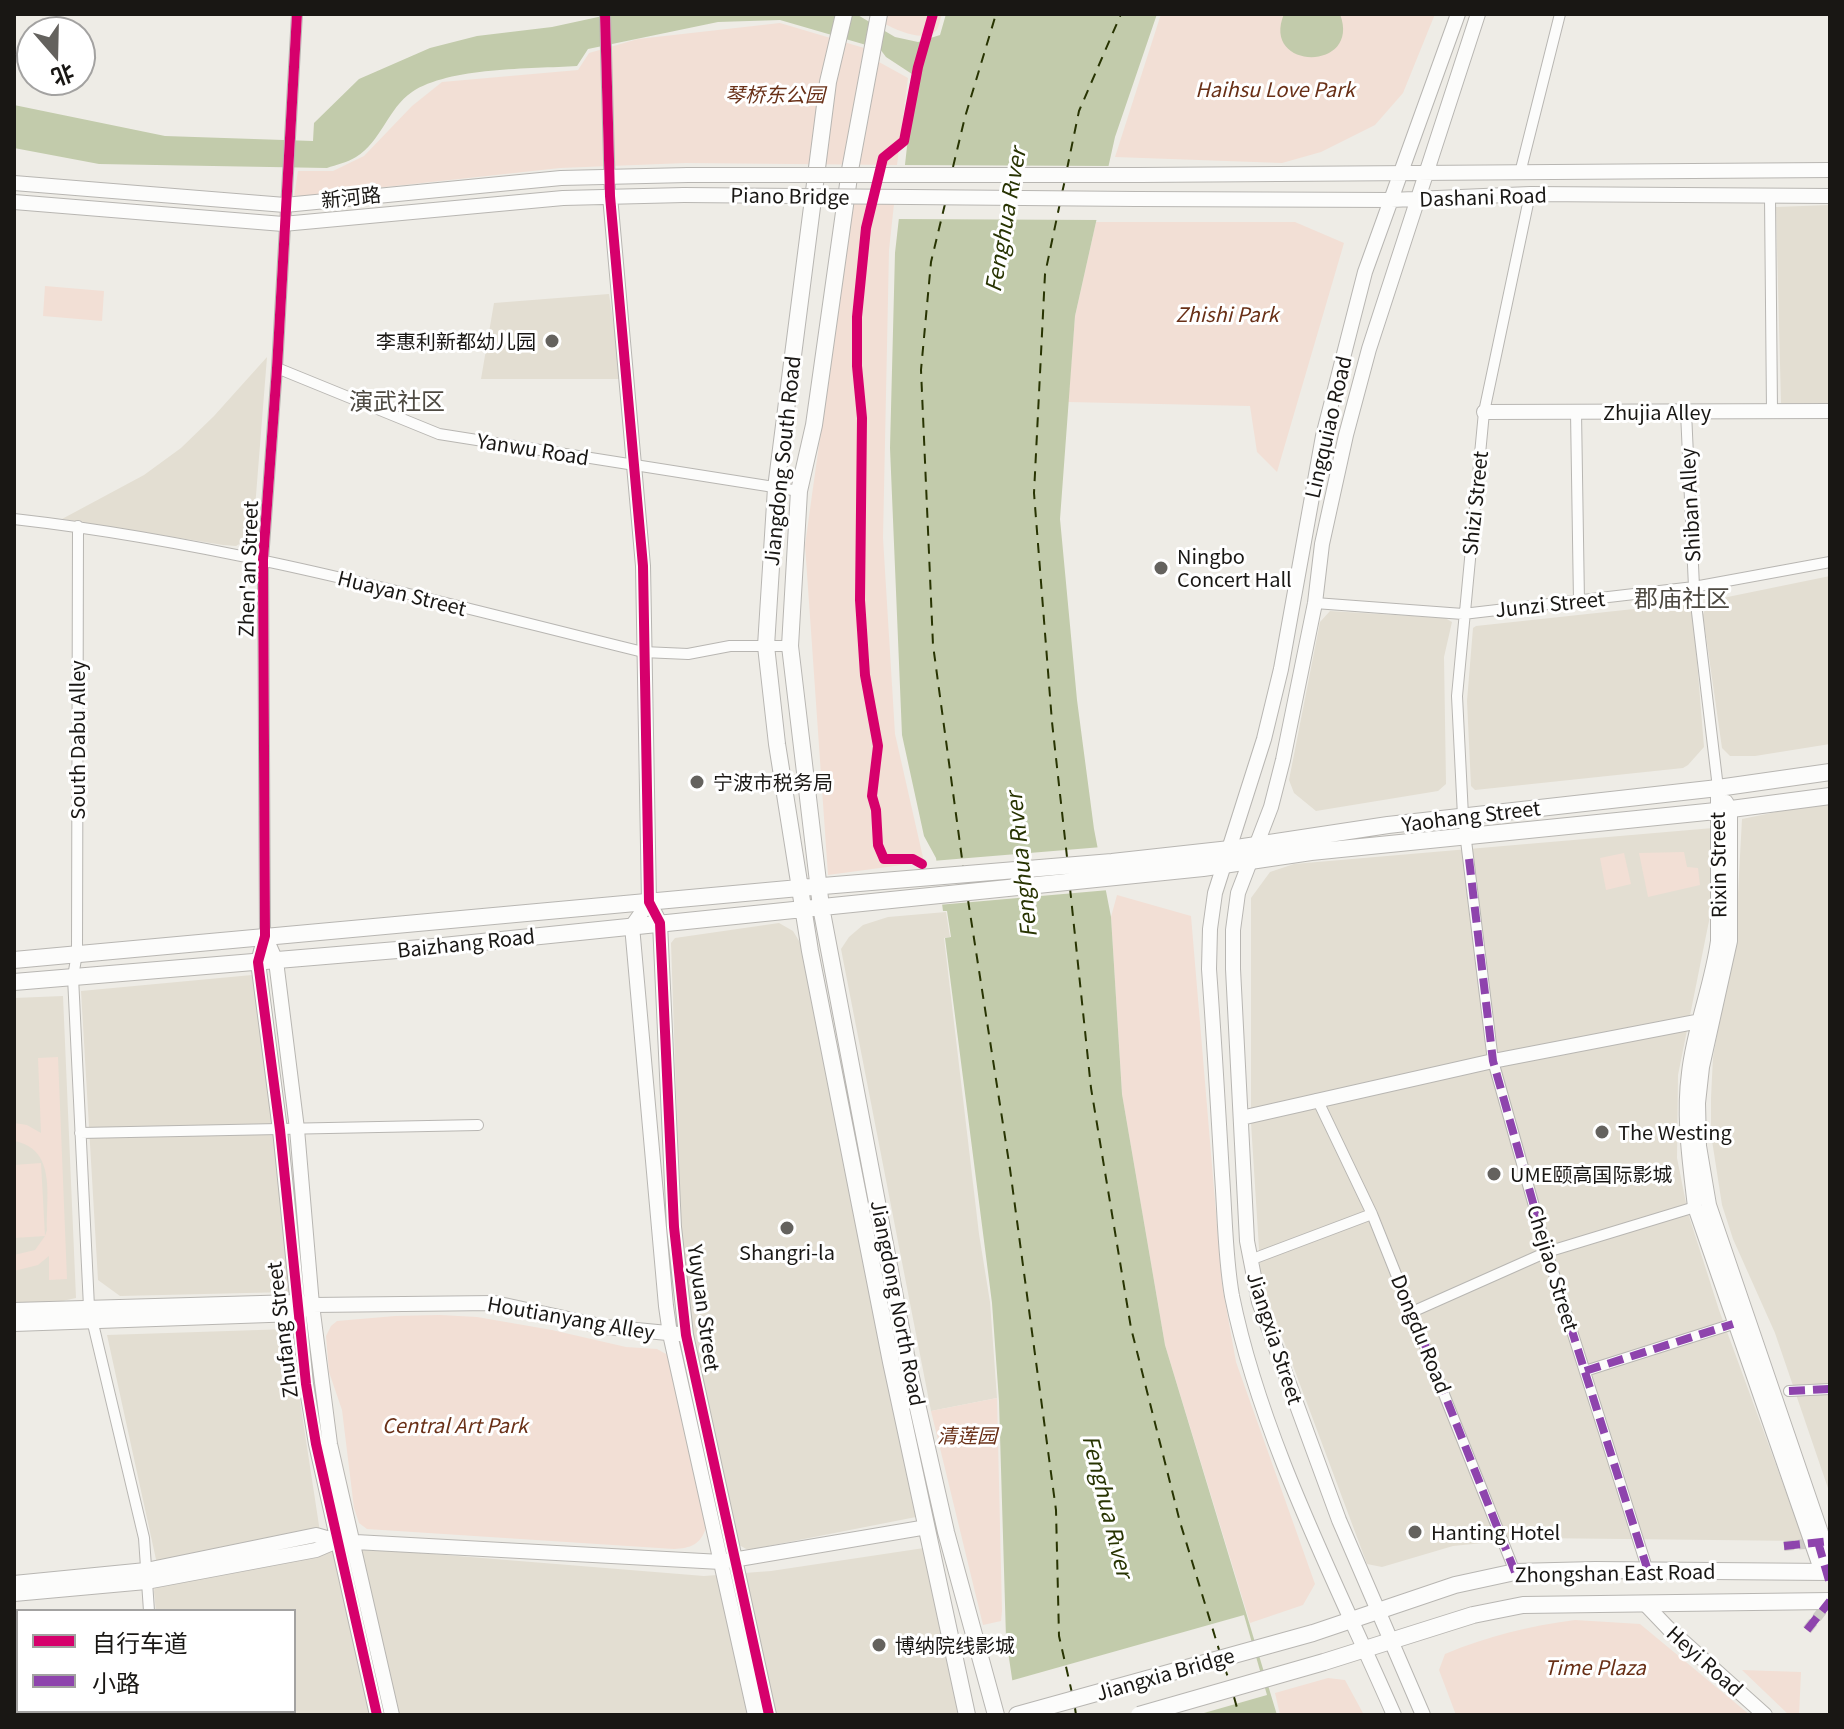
<!DOCTYPE html>
<html>
<head>
<meta charset="utf-8">
<style>
  body { margin:0 }
  #map { position:relative; width:1844px; height:1729px; overflow:hidden; background:#eeece6; font-family:Georgia,"Noto Sans SC",serif }
  canvas { display:block }
  .frame { position:absolute; inset:0; border:16px solid #191714; pointer-events:none }
  .legend { position:absolute; left:16px; top:1609px; width:280px; height:104px; box-sizing:border-box; background:#fff; border:2px solid #a3a2a1; margin:0; padding:10px 14px; list-style:none; font-size:24px; color:#191714 }
  .legend li { display:flex; align-items:center; gap:16px; height:40px }
  .legend b { width:40px; border:2px solid #a3a2a1 }
  .north { position:absolute; left:16px; top:16px; width:80px; height:80px; box-sizing:border-box; background:#fff; border:2px solid #a3a2a1; border-radius:50%; rotate:160deg; font-size:22px; font-weight:700; line-height:32px; text-align:center; color:#191714 }
  .north::after { content:''; display:block; margin:auto; width:28px; height:36px; background:#64625e; clip-path:polygon(50% 0,100% 100%,50% 72%,0 100%) }
</style>
</head>
<body>
<div id="map">
<canvas width="1844" height="1729"></canvas>
<div class="frame"></div>
<ul class="legend">
<li><b style="height:10px;background:#d6006c"></b>自行车道</li>
<li><b style="height:10px;background:#8e44ad"></b>小路</li>
</ul>
<div class="north">北</div>
</div>
<script>
const ctx = document.querySelector('canvas').getContext('2d');
ctx.lineJoin = 'round';
function fill(path, color) { ctx.fillStyle = color; ctx.fill(path, 'evenodd'); }
function strokePath(path, color, width, dash) { ctx.strokeStyle = color; ctx.lineWidth = width; ctx.lineCap = dash ? 'butt' : 'round'; ctx.setLineDash(dash || []); ctx.stroke(path); }
function label(font, color, halo, rows, align = 'center') {
  ctx.font = font + ' Georgia,"Noto Sans SC",serif'; ctx.lineWidth = 6; ctx.setLineDash([]); ctx.textBaseline = 'middle'; ctx.strokeStyle = halo; ctx.fillStyle = color; for (const [text, x, y, turn = 0] of rows) {
    ctx.save(); ctx.translate(x, y); ctx.rotate((+turn || 0) * Math.PI / 180); ctx.textAlign = isNaN(turn) ? turn : align; if (halo) ctx.strokeText(text, 0, 0); ctx.fillText(text, 0, 0); ctx.restore();
  }
}
fill(new Path2D(`
  M1830 205V403H1781L1776 207Z
  M609 294 622 379H481L494 303Z
  M267 357 253 533 246 540 236 546 223 545 62 519 144 475 181 448 214 416Z
  M1830 576V744L1755 756H1730L1722 748 1703 615 1708 601Z
  M1671 605 1688 606 1693 611 1704 747 1688 765 1683 768 1475 790 1471 786 1467 701 1473 628 1476 626Z
  M1330 611 1445 618 1452 622 1444 657 1446 784 1438 791 1316 811 1294 793 1289 780 1320 622Z
  M1830 801V1494L1775 1333 1733 1239 1722 1205 1711 1134V1098L1713 1057 1736 930 1742 819Z
  M1713 828 1711 911 1678 1075 1677 1158 1688 1213 1719 1310 1804 1541 1533 1538 1453 1546 1382 1567 1367 1564 1261 1280 1251 1123V898L1270 872 1294 864Z
  M946 912 950 937 944 938 979 1234 990 1302 997 1398 931 1411 841 949 849 937 863 925 888 917Z
  M779 923 793 931 802 946 915 1502 916 1517 748 1550 739 1545 735 1536 692 1330 681 1242 671 943 675 938Z
  M252 975 274 1134 289 1292 120 1296 98 1280 81 991Z
  M63 996 76 1298 53 1303 14 1305V998Z
  M289 1329 322 1545 704 1576 771 1571 924 1548 964 1715H164V1711H294V1611H156L154 1592 157 1564 107 1335Z`), '#e3ded2');
fill(new Path2D(`
  M888 14H942C940 19 939 29 935 32 922 42 897 30 885 24Z
  M1161 14H1435L1403 93 1375 125 1321 152 1282 163 1115 157Z
  M780 23 881 53 879 62 908 78 897 165 686 163 560 168 294 197 298 171H333L364 156 412 106 442 82 578 70 589 53 638 39Z
  M853 202 894 204 889 250 883 538 895 734 924 862 828 875 805 545Z
  M1096 222H1295L1344 243 1277 472 1257 452 1250 406 1068 402 1075 316Z
  M45 286 104 291 102 321 43 316Z
  M1684 852 1687 867 1698 868 1700 885 1648 897 1639 853Z
  M1624 853 1631 884 1606 890 1600 858Z
  M1117 895 1191 916 1222 1284 1236 1362 1315 1584 1303 1605 1250 1623 1165 1345 1122 1094 1111 917Z
  M58 1057 67 1279 49 1280V1256L38 1265 14 1271V1255L35 1250 45 1236 14 1238V1165L41 1163 45 1236 47 1230C46 1196 57 1149 14 1141V1123L27 1125 41 1133 38 1058Z
  M440 1315 477 1317 552 1330 626 1347 657 1349 666 1354 671 1366 706 1528C700 1545 691 1548 674 1549L367 1529 359 1523 354 1508 342 1410 329 1372 326 1336 331 1326 337 1321 395 1316Z
  M997 1398 1002 1611 1001 1621 983 1625 931 1411Z
  M1575 1620 1640 1624 1750 1715H1456L1439 1670 1445 1654C1488 1636 1529 1626 1575 1620Z
  M1742 1670 1801 1672 1799 1715H1789Z
  M1328 1678 1345 1680 1364 1715H1280L1275 1693Z`), '#f2dfd5');
fill(new Path2D(`
  M612 14H856L895 37 918 42 940 35 946 14H1157L1115 137 1075 316 1060 519 1077 700 1094 829 1111 917 1122 1094 1165 1345 1277 1715H1023L1013 1685 1006 1638 999 1401 992 1303 945 938 951 937 947 911H943L936 858 924 836 902 735 890 448 895 253 915 76 886 57 880 49 780 20 718 22 588 49 577 66C531 69 449 67 412 92 388 108 381 142 356 157 348 162 336 165 327 168L99 164 14 148V105L165 136 313 141 314 123 359 79 430 48 477 36 552 27Z
  M1284 14H1340C1362 72 1260 71 1284 14Z`), '#c2cbab');
fill(new Path2D(`
  M901 165 1113 166 1100 220 895 219Z
  M1102 847 1109 890 938 905 932 861Z
  M1244 1615 1267 1695 1197 1715H1019L1010 1681Z`), '#eeece6');
strokePath(new Path2D(`
  M953 167 965 117 996 14
  M1067 169 1079 111 1121 14
  M1062 193 1065 180
  M1060 203 1045 274 1034 493 1052 722 1067 857
  M945 204 931 262 921 370 933 645 963 866
  M1070 888 1091 1088 1131 1328 1180 1522 1220 1653
  M968 900 1010 1169 1056 1510 1059 1636 1072 1693
  M1224 1666 1230 1683
  M1234 1697 1239 1715
  M1075 1708 1076 1715`), '#283402', 2, [10, 8]);
strokePath(new Path2D(`
  M1784 1546 1816 1543
  M1807 1630 1830 1601`), '#ceccc6', 10, [10, 5]);
const street = new Path2D(`
  M605 14 610 196
  M1520 173 1560 14
  M1530 194 1484 412 1457 696 1463 816 1493 1061 1547 1252 1648 1571
  M1770 197 1772 411
  M277 368 439 434 799 491
  M1576 412 1579 602
  M1686 412 1694 587 1718 788
  M14 519C227 543 435 601 643 652L688 654 730 646H790
  M78 526 77 953 73 977 89 1307 144 1538 149 1611
  M1315 603 1463 614 1694 587 1830 562
  M265 936 263 560 277 368 297 14
  M1317 1099 1372 1214 1515 1572
  M80 1133 478 1125
  M1250 1260 1372 1214
  M1412 1312 1547 1252 1695 1207
  M1585 1371 1733 1324
  M1789 1391 1830 1389
  M157 1711V1715`);
const secondary = new Path2D(`
  M1140 175 1830 170
  M14 183 285 205 561 178 688 175
  M610 196 643 566 649 902 660 923 674 1227 686 1335 769 1715
  M1136 199 1391 200 1530 194 1830 196
  M14 202 283 224 563 198 684 195
  M1484 412 1830 411
  M1718 788V941C1712 985 1694 1028 1689 1073 1683 1118 1690 1162 1695 1207L1822 1572
  M1726 802 1730 810V941L1702 1067 1698 1103 1699 1146 1709 1205 1830 1559
  M649 902 632 926 666 1306 670 1334 755 1715
  M265 936 276 961 297 1129 312 1305 330 1444 392 1715
  M265 936 258 962 280 1130 306 1384 316 1444 377 1715
  M1241 1118 1493 1061 1700 1021
  M14 1310 296 1302 312 1305 495 1303 605 1327 678 1334
  M14 1324 297 1314 305 1309
  M14 1583 146 1570 316 1535 337 1541 721 1562 927 1527
  M14 1594 146 1582 316 1550 337 1541
  M1646 1605 1668 1628 1765 1715
  M1394 1715C1336 1582 1261 1439 1232 1296 1225 1257 1225 1215 1222 1175 1218 1106 1214 1037 1209 969L1210 929 1215 893 1264 739 1281 669 1323 436 1365 272 1458 14
  M1423 1715 1339 1520 1259 1302 1247 1241 1233 969V930L1238 893 1271 807 1283 760 1315 603 1322 544 1346 435 1369 349 1478 14`);
const primary = new Path2D(`
  M844 14 828 82 776 488 766 646 777 744 810 951 891 1362 967 1715
  M879 14 850 170 814 425 799 491 790 646 821 907 906 1355 946 1532 996 1715
  M14 960 799 888 1112 862 1230 849 1388 825 1718 788 1830 772
  M14 982 433 947 1203 868 1311 852 1716 811 1830 796
  M1324 1662 1473 1615 1523 1605 1830 1601
  M1017 1715 1313 1633 1455 1585 1515 1572 1595 1570 1830 1572`);
strokePath(street, '#b8b6b2', 12);
strokePath(secondary, '#b8b6b2', 16);
strokePath(primary, '#b8b6b2', 18);
strokePath(street, '#fcfcfb', 10);
strokePath(secondary, '#fcfcfb', 14);
strokePath(primary, '#fcfcfb', 16);
const secondaryBridge = new Path2D(`
  M688 175H1140
  M684 195 1136 199`);
const primaryBridge = new Path2D(`
  M1139 1715 1324 1662`);
strokePath(secondaryBridge, '#b8b6b2', 16, []);
strokePath(primaryBridge, '#b8b6b2', 18, []);
strokePath(secondaryBridge, '#fcfcfb', 14);
strokePath(primaryBridge, '#fcfcfb', 16);
strokePath(new Path2D(`
  M1469 859 1493 1061 1547 1252 1648 1571
  M1412 1312 1515 1572
  M1585 1371 1733 1324
  M1789 1391 1830 1389
  M1818 1542 1830 1584
  M1784 1546 1830 1541
  M1807 1630 1830 1601`), '#8e44ad', 8, [16, 8]);
strokePath(new Path2D(`
  M297 14 277 368 263 560 265 936 258 962 280 1130 306 1384 316 1444 377 1715
  M605 14 610 196 643 566 649 902 660 923 674 1227 686 1335 769 1715
  M922 864 913 859H884L878 845 876 810 872 796 878 746 865 675 860 600 862 418 857 366V317L866 228 883 158 904 141 918 67 933 14`), '#d6006c', 10);
for (const [x, y, r, color] of [
  [552,341,8,"#64625e"],
  [1161,568,8,"#64625e"],
  [697,782,8,"#64625e"],
  [1602,1132,8,"#64625e"],
  [1494,1174,8,"#64625e"],
  [787,1228,8,"#64625e"],
  [1415,1532,8,"#64625e"],
  [879,1645,8,"#64625e"]
]) { const dot = new Path2D(); dot.arc(x, y, r, 0, 2 * Math.PI); ctx.fillStyle = color; ctx.fill(dot); strokePath(dot, '#fff', 3); }
label('italic 20px', '#693017', '#fff', [
  ["Haihsu Love Park",1275,89],
  ["琴桥东公园",775,94],
  ["Zhishi Park",1227,314],
  ["Central Art Park",455,1425],
  ["清莲园",967,1435],
  ["Time Plaza",1595,1667]
]);
label('20px', '#191714', '#fff', [
  ["Piano Bridge",790,196,1],
  ["新河路",351,197,-6],
  ["Dashani Road",1483,197,-2],
  ["Zhujia Alley",1657,412],
  ["Lingquiao Road",1328,427,-77],
  ["Yanwu Road",533,449,9],
  ["Jiangdong South Road",782,461,-84],
  ["Shizi Street",1475,503,-84],
  ["Shiban Alley",1690,505,-93],
  ["Zhen'an Street",248,569,-88],
  ["Huayan Street",402,593,14],
  ["Junzi Street",1550,604,-6],
  ["South Dabu Alley",77,740,-90],
  ["Yaohang Street",1471,816,-7],
  ["Rixin Street",1718,865,-91],
  ["Baizhang Road",466,943,-6],
  ["Chejiao Street",1553,1268,73],
  ["Jiangdong North Road",898,1303,79],
  ["Yuyuan Street",704,1308,82],
  ["Houtianyang Alley",571,1318,10],
  ["Zhufang Street",282,1330,-97],
  ["Dongdu Road",1421,1334,68],
  ["Jiangxia Street",1275,1338,72],
  ["Zhongshan East Road",1615,1573,-1],
  ["Heyi Road",1705,1661,42],
  ["Jiangxia Bridge",1165,1674,-16]
]);
label('20px', '#191714', '#fff', [
  ["李惠利新都幼儿园",536,341,"right"],
  ["Ningbo",1177,556],
  ["Concert Hall",1177,579],
  ["宁波市税务局",713,782],
  ["The Westing",1618,1132],
  ["UME颐高国际影城",1510,1174],
  ["Shangri-la",787,1252,"center"],
  ["Hanting Hotel",1431,1532],
  ["博纳院线影城",895,1645]
], 'left');
label('italic 22px', '#283402', '#fff', [
  ["Fenghua Rıver",1005,220,-80],
  ["Fenghua Rıver",1021,865,-96],
  ["Fenghua Rıver",1108,1506,76]
]);
label('24px', '#4e4a42', '#fff', [
  ["演武社区",397,401],
  ["郡庙社区",1682,598]
]);
</script>
</body>
</html>
